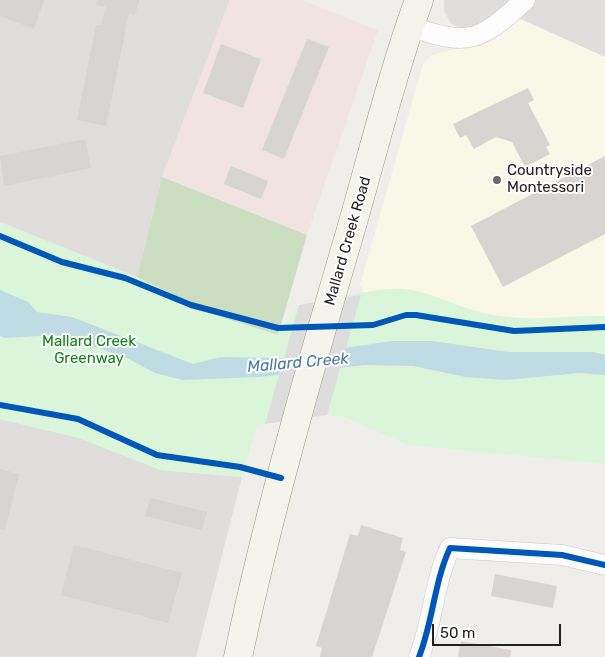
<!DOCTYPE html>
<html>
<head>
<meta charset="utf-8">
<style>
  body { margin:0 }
  #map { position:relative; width:605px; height:657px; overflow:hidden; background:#f0eeeb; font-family:Rubik,sans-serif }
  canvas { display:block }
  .scale { position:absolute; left:432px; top:624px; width:129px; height:22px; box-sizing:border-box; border:2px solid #222; border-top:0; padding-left:6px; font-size:15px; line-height:18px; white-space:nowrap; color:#222; -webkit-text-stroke:4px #fff; paint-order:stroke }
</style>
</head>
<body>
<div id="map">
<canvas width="605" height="657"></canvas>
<div class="scale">50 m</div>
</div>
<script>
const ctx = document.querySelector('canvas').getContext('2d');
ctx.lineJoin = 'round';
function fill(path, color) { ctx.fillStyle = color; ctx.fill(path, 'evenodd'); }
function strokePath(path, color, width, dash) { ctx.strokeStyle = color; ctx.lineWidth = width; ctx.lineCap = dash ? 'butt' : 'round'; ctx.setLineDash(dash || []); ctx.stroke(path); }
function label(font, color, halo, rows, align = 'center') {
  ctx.font = font + ' Rubik,sans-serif'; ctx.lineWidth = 4; ctx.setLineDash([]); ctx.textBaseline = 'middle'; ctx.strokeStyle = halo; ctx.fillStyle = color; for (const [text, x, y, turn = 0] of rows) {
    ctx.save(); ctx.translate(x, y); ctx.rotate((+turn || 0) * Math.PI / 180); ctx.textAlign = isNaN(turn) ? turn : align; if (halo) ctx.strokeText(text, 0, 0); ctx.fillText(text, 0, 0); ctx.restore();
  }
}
fill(new Path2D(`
  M0 0H230L162 177 137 277 0 222Z
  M444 0H605V57L518 18 477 27 463 28 456 26 451 23 444 11Z
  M0 419 79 438 161 470 242 477 196 657H0Z`), '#dfdedc');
fill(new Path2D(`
  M230 0H302L378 30 307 235 162 177Z`), '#f1e3e1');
fill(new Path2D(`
  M518 18 605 57V316L526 319 493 315 463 308 417 291 393 289 361 295 363 288 360 285 423 64 431 56 439 53 481 43Z`), '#f8f7e8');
fill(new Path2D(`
  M162 177 307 235 278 335 214 315 137 277Z`), '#cbdec1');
fill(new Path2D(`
  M0 222 137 277 214 315 277 335 299 305C327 300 378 287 404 289 432 292 462 309 491 315 529 322 567 315 605 316V464L408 445 345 417 327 415 257 425 242 477 161 470 79 438 0 419Z`), '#daf5da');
fill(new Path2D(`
  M0 290 28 302 37 312 72 317 193 364 221 357 282 358 391 341H432L508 352H594L605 355V375L579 373 506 380 466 377 413 366 365 365 259 377 183 380 155 373 127 358 66 337 53 335 6 338 0 336Z`), '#bfdbe3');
fill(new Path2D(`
  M361 295 327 415 265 424 299 305Z`), '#dedddd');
fill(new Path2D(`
  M0 0H44L34 29 0 16Z
  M97 0H139L135 15 129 13 106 126 77 120 96 25H101L106 7 96 5Z
  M307 39 329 47 284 159 262 150Z
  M221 44 261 59 243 108 203 93Z
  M528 88 534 100 528 103 550 145 546 147 550 154 525 167 512 142 496 137 474 149 466 135 460 138 453 124Z
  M85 139 91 168 4 186 0 156Z
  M605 156V234L503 287 471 226Z
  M231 166 268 181 261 199 224 184Z
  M0 469 19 474 5 530 0 529Z
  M150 498 207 512 202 530 145 516Z
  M361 525 403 538 400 550 406 552 391 599 372 657H320L322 648 316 646 350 534 358 536Z
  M74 545 182 573 168 623 61 595Z
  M495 574 557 586 553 608 491 596Z
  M461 641 511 650 510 657H458Z`), '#d7d4d2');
const minor = new Path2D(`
  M409 26C469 47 479 42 525 0
  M419 657C433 622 434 582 450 548L562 555 605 565`);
const secondary = new Path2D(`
  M238 657C268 515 308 375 349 236 372 157 391 77 419 0`);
strokePath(minor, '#c9c8c7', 21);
strokePath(secondary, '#999a82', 29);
strokePath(minor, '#fdfcfc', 20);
strokePath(secondary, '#f4f4ed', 28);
strokePath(new Path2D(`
  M0 236 62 262 125 278 191 305 278 328 373 325 406 315H416L514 331 605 327
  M0 405 78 419 157 455 240 467 281 478
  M419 657C433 622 434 582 450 548L562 555 605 565`), '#0057b8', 6);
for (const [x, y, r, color] of [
  [497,180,5,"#6a6968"]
]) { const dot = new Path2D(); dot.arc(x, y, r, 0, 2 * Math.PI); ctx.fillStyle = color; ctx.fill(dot); strokePath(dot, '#fff', 2); }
label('15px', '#222', '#fff', [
  ["Countryside",507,171],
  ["Montessori",507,188]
], 'left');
label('15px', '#222', '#fff', [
  ["Mallard Creek Road",348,241,-74]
]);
label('15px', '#0c8416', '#fff', [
  ["Mallard Creek",89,342],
  ["Greenway",89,359]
]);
label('italic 16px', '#4a7aab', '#fff', [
  ["Mallard Creek",298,363,-5]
]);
</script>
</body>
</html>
